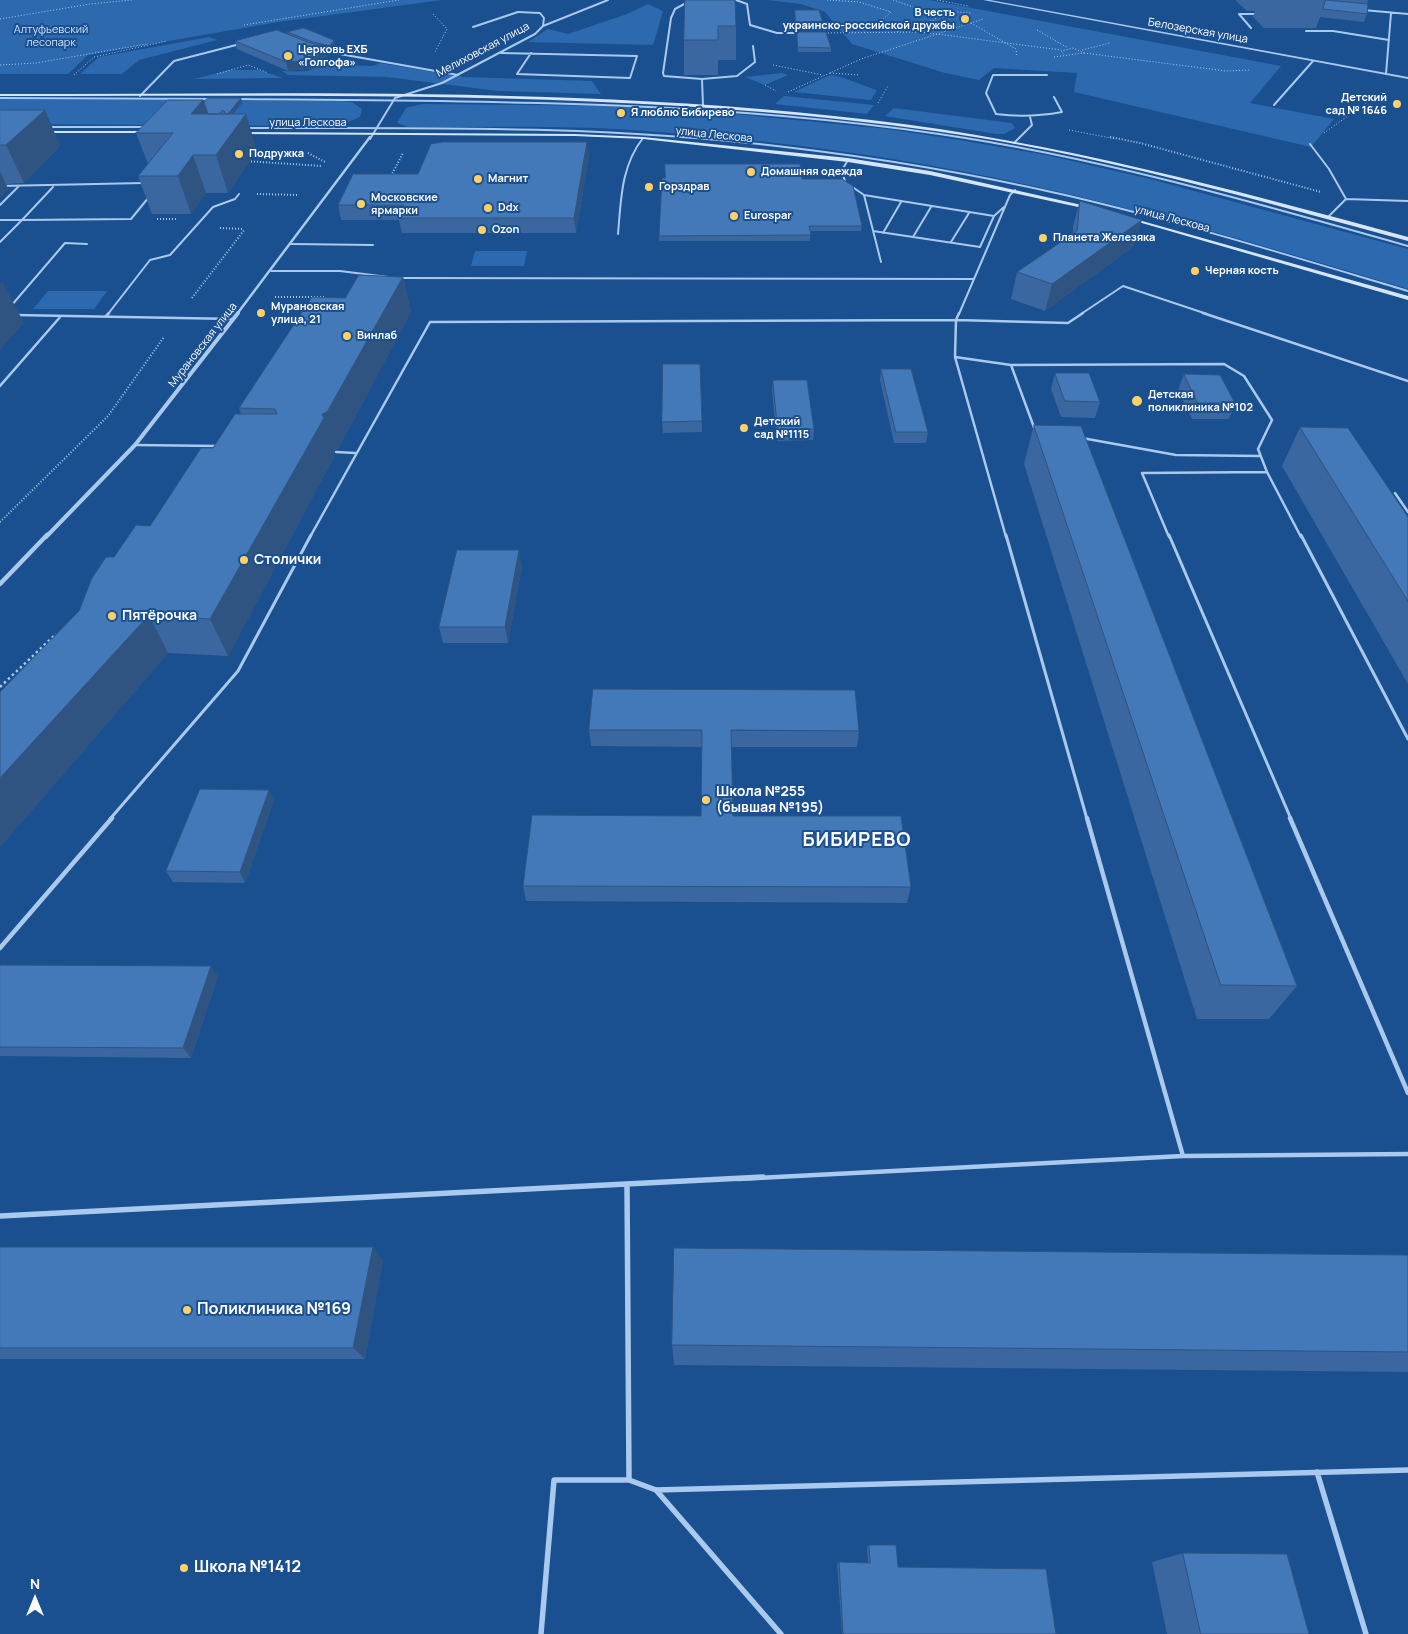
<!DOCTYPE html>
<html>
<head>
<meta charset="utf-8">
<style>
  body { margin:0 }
  #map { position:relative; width:1408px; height:1634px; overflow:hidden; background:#1a4f90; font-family:Manrope,sans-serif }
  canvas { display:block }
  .north { position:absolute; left:10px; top:1574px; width:50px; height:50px; -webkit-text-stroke:4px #1a4f90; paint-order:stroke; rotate:0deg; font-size:14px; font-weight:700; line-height:20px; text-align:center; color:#fff }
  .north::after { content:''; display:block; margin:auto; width:18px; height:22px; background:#fff; clip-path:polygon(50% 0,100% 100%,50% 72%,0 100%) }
</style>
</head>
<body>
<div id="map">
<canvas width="1408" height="1634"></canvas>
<div class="north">N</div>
</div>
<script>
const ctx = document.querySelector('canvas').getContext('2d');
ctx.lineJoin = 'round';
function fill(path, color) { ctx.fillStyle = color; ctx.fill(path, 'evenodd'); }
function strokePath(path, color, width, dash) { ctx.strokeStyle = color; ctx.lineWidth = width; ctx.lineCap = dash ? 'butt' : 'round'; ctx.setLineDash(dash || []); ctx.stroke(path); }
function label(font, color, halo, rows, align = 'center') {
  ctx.font = font + ' Manrope,sans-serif'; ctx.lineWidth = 4; ctx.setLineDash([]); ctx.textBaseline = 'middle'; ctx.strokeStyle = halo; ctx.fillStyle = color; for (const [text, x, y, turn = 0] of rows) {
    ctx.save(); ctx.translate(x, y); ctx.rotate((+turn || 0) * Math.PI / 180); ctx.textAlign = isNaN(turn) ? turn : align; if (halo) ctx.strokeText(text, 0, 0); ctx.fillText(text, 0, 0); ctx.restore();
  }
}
fill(new Path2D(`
  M0 0H442L278 22 88 55 68 74H0Z
  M766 0H929L1281 66 1250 103 1334 119 1311 147 1074 92 1077 73 994 68 979 80 945 73 852 44 825 12 801 4Z
  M648 4 663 11 653 45 528 42 548 29 568 34 627 14Z
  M209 37 217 40 139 60 122 74H80L99 57Z
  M380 63 464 77 592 81 601 94 498 91 387 77 288 75 282 71C294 71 312 74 320 64L373 66Z
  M229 70H259L283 78 194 79Z
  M782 73 788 75 765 85 745 77Z
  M830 75C844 76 862 86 877 90L871 100 794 92Z
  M784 96 874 105 867 114 775 104Z
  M0 99 342 101 352 102 362 109 360 117 346 123 326 126 0 124Z
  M422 104 613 106 704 111 887 129 959 140 1046 155 1150 179 1408 249V289C1251 242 1094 194 933 166 823 146 709 134 597 128 535 126 471 127 408 127L397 123 406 108Z
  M894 108 1012 123 1015 128 1004 134H996L885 116Z
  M475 251H527L524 266H471Z
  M48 291H107L94 309H33Z`), '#2d69af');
strokePath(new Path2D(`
  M827 0 859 2 891 12 881 21 896 28
  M893 0 919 9 971 13
  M937 0 968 6
  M433 14 447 29 435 52
  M916 14 927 11
  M0 19 90 4 132 0
  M971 23 1016 49 1017 57
  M244 25 399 0
  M1037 30 1068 48
  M898 32 896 28 935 20 936 17 926 9
  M825 33 921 32 1061 50
  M1082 50 1110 43
  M1084 53 1226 71 1250 70
  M1054 57 1084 53 1073 48 1061 51 1064 54
  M0 65 36 63 147 44
  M773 65 823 75
  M830 73 860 75
  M217 74 248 65 268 73
  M74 75 94 57 167 41
  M765 85 776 91
  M788 92 861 59 983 19
  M878 103 888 86
  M1069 130 1116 139
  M1324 133 1380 93`), '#a9c9ef', 1, [1, 2]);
strokePath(new Path2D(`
  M1110 137 1140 143 1321 192
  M308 153 325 162
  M245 161 322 166
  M391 176 403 153
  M257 194 299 195
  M157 219H176
  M220 228 244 229
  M275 297H324
  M192 298 245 229
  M0 522 108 416 164 337`), '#a9c9ef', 2, [1, 2]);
strokePath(new Path2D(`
  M0 687 56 634`), '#a9c9ef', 2.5, [2.5, 3]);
strokePath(new Path2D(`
  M736 0 747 4 750 25 777 33H801
  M688 2 675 9 671 18 663 73 664 76 702 79 703 105
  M1363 10 1408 14
  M543 26 608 0
  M473 27 518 12
  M1251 28 1239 14H1257
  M1306 31H1333L1389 40
  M323 51 458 75
  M501 53 637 56 630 78 517 74
  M517 74 531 53
  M1386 74 1391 13
  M1047 75H993L986 93 996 114C1018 117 1040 116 1062 112L1054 97
  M702 79 737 76 755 62 753 46
  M140 96 174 61 240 44
  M0 98 211 99
  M238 99C473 101 706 100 939 134 1098 157 1253 202 1408 246
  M1274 105 1313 61
  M48 127H146
  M246 128C426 128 606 125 785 147 879 158 973 174 1065 195 1181 222 1294 257 1408 291
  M1014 143 1032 125 1030 117
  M1310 144 1329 169 1346 199 1328 217
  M845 182 842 170 848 160
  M0 186 143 183
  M851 186 864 195 881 262
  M864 195 994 216
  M1346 199 1408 201
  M0 205 19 186
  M0 220H22L0 242
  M22 220 131 219 149 197
  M22 220 53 187
  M873 231 980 247 994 216 1004 207
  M883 233 901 202
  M618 234C621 200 621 166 643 138
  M913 237 931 207
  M951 242 969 213
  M291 244 373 245
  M271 271H340L388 277
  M400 278 974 279
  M11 306 65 243 87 244
  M108 314 150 260 170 255 213 207 235 199 239 194
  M959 314 1010 195 1015 190
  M1081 314 1123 286 1207 314`), '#a9c9ef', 2);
strokePath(new Path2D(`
  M959 313 956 320 955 357 1011 365 1224 364 1244 376 1272 420 1258 449 1267 472 1301 537
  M1203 313 1408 381
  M15 315 234 319
  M106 316 109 313
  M955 357 1006 537
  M1011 365 1035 430
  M0 386 61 316
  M1082 438 1176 455 1260 456
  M135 445 217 446
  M336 452 355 453
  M1395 493 1408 512
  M310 537 430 322 956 320 1068 323 1083 313
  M1169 537 1142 473 1267 472`), '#a9c9ef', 2.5);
strokePath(new Path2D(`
  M1006 535 1087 819
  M1169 535 1291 819
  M1301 535 1408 739
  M110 819 238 671 311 535`), '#a9c9ef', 3);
strokePath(new Path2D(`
  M1087 818 1183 1156
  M1290 818 1408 1093
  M0 948 112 818
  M738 1179 1183 1156 1408 1154`), '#a9c9ef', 4.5);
strokePath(new Path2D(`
  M627 1185 629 1480
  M0 1216 763 1177
  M1317 1472 1366 1634
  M656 1490 781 1634
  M541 1634 554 1480H629L656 1490 1408 1470`), '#a9c9ef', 5.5);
strokePath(new Path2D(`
  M370 139 395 98 442 83 535 34 543 26 544 18 540 13 518 12`), '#a9c9ef', 2);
strokePath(new Path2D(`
  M237 314 370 137`), '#a9c9ef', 2.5);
strokePath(new Path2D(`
  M46 537 135 445 238 313`), '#a9c9ef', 4);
strokePath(new Path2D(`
  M0 584 47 535`), '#a9c9ef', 4.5);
fill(new Path2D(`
  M983 0H990L1408 77V79Z`), '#a9c9ef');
fill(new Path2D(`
  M0 94C290 94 582 86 871 120 1054 141 1231 189 1408 237V241C1252 199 1095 153 935 131 625 88 312 97 0 96Z
  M41 131H148L150 132 148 133H43Z
  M240 132 575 134 643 137 848 158 930 171 1095 208 1092 210 930 175 848 162 643 139 575 136 238 134Z
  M1128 217 1408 296V300L1128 219Z`), '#d6e6fa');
fill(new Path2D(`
  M685 0 736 26V60H718V75H684V40Z
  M1235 0H1368L1367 4V14L1364 22 1320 17 1316 28H1264L1253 17 1255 11H1247Z
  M795 10 824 26V30H796Z
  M287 32 334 40 335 44 331 50 326 49 327 55 317 68 288 71 237 49 235 41 288 35Z
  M797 32 831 48V52H798Z
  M241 98 242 103 233 114 257 150 228 193H206L191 214H152L138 176 148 164 136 133 204 102Z
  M0 110H45L60 146 24 183 6 184 8 189 0 197Z
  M589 156 576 233H402L399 220H341L338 205 418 174Z
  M802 179 862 226 861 231H810V241H659V236Z
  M1080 201 1134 246 1045 311 1011 299 1017 272 1073 234V226Z
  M403 277 411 312 338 449 333 451 335 455 228 656 168 653 0 847V692L79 611 114 557 150 526 213 448 241 414 239 408 345 298Z
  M700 364 702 432 663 433 662 422Z
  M881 369 928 432 926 443H894L880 380Z
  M1055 373 1100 402 1095 418 1061 417 1051 389Z
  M1184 374 1235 403 1229 419H1192L1178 390Z
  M773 380 814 429 813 440 777 441 772 391Z
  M1034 425 1297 986 1269 1019H1197L1024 464Z
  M1300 427 1408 517V684L1282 466Z
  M522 566 508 643H443L439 627Z
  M589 730 859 731 857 747H731L733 816 911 887 907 903 526 901 523 886 701 816 702 747 591 746Z
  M274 800 245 883 173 882 166 871Z
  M0 965 218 976 191 1058 0 1056Z
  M0 1247 383 1260 365 1359H0Z
  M1408 1255V1372L674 1365 672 1345Z
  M869 1545 898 1567 1056 1634H842L837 1563 839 1562 868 1563 867 1547Z
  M1183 1553 1309 1634H1167L1152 1562Z`), '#3a679f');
fill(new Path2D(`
  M334 40 335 44 331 50 330 46Z
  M325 46 327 55 317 68 288 71 286 62Z
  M241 98 242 103 224 125 222 120Z
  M203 100 215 136 191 114Z
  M45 110 60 146 24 183 6 145Z
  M246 114 257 150 228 193 216 155Z
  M587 142 589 156 576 233 574 218Z
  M193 155 206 193 191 214 178 176Z
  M0 171 8 189 0 197Z
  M1142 220 1134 246 1045 311 1052 284Z
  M403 277 411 312 338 449 333 451 335 455 228 656 210 619 322 414Z
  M2 281 24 323 0 350V284Z
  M519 550 522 566 508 643 505 627Z
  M149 615 168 653 0 847V778Z
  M269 790 274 800 245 883 240 872Z
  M211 966 218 976 191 1058 183 1048Z
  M373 1247 383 1260 365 1359 353 1348Z`), '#2f5482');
const building = new Path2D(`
  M685 0H735L736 26H718V40H684Z
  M1326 0 1368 4 1367 14 1323 9Z
  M795 10H819L824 26H796Z
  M304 28 334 40 330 46 313 42 287 32Z
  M277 30 310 43 325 46 315 60 286 62 235 41Z
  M797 32H826L831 48 798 47Z
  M208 98H241L228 114H225V112L223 110 219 114H208L204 102Z
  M168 100H203L191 114H246L216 155H193L178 176H138L173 133H136Z
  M0 110H45L6 145H0Z
  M443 142H587L574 218H399L404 205H338L353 174H418L431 144Z
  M665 164H800L802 179H842L853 186 862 226H809L811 235 659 236 662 178H665Z
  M1080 201 1142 220 1052 284 1017 272 1077 231Z
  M359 275 403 277 327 412 322 414 324 418 210 619 149 615 0 778V692L79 611 92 578 106 557H114L136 525 150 526 201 448H213L235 414H277L275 409 239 408 312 297 345 298Z
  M663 364H700L702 421 662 422Z
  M881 369H911L928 432H896Z
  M1055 373H1089L1100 402 1065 401Z
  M1184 374 1220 375 1235 403H1198Z
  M773 380H807L814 429 778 430Z
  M1034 425 1081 426 1297 986 1221 985Z
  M1300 427 1348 428 1408 517V601Z
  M457 550H519L505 627H439Z
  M593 689 855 690 859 731 731 730 733 816H901L911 887 523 886 532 815 701 816 702 730H589Z
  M200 789 269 790 240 872 166 871Z
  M0 965 211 966 183 1048 0 1047Z
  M0 1247H373L353 1348H0Z
  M674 1248 1408 1255V1352L672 1345Z
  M869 1545H896L898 1567 1046 1569 1056 1634H843L839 1562 870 1563Z
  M1183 1553 1287 1554 1309 1634H1201Z`);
fill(building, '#4378b9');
strokePath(building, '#2f5482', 1);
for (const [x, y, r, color] of [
  [965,19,5,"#ffd166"],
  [288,56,5,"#ffd166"],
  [1397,104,5,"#ffd166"],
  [621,113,5,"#ffd166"],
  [239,154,5,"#ffd166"],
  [751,172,5,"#ffd166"],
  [478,179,5,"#ffd166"],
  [649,187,5,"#ffd166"],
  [361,204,5,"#ffd166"],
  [488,208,5,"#ffd166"],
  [734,216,5,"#ffd166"],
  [482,230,5,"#ffd166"],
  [1043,238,5,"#ffd166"],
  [1195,271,5,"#ffd166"],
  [261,313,5,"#ffd166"],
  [347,336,5,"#ffd166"],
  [1137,401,6,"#ffd166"],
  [744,428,5,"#ffd166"],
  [244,560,5,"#ffd166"],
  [112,616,5,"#ffd166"],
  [706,800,5,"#ffd166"],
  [187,1310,5,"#ffd166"],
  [184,1568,5,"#ffd166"]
]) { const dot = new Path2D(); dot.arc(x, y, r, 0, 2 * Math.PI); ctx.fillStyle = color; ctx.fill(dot); strokePath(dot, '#1a4f90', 2); }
label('bold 11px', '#fff', '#1a4f90', [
  ["В честь",955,13,"right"],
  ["украинско-российской дружбы",955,26,"right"],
  ["Церковь ЕХБ",298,50],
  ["«Голгофа»",298,63],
  ["Детский",1387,98,"right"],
  ["сад № 1646",1387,111,"right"],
  ["Я люблю Бибирево",631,113],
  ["Подружка",249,154],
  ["Домашняя одежда",761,172],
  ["Магнит",488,179],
  ["Горздрав",659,187],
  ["Московские",371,198],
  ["ярмарки",371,211],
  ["Ddx",498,208],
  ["Eurospar",744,216],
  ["Ozon",492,230],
  ["Планета Железяка",1053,238],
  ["Черная кость",1205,271],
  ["Мурановская",271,307],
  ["улица, 21",271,320],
  ["Винлаб",357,336],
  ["Детская",1148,395],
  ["поликлиника №102",1148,408],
  ["Детский",754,422],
  ["сад №1115",754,435]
], 'left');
label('11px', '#cfe3fa', '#1a4f90', [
  ["Алтуфьевский",51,30],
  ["лесопарк",51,43]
]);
label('11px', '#fff', '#1a4f90', [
  ["Белозерская улица",1198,31,10],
  ["Мелиховская улица",483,50,-28],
  ["улица Лескова",308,123],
  ["улица Лескова",714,135,6],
  ["улица Лескова",1172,219,15],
  ["Мурановская улица",203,345,-52]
]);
label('bold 14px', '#fff', '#1a4f90', [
  ["Столички",254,560],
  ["Пятёрочка",122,616],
  ["Школа №255",716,792],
  ["(бывшая №195)",716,808]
], 'left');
label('bold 16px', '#fff', '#1a4f90', [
  ["Поликлиника №169",197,1310],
  ["Школа №1412",194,1568]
], 'left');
ctx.letterSpacing = '1px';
label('bold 19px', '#fff', '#1a4f90', [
  ["БИБИРЕВО",857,841]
]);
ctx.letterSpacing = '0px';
</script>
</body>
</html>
